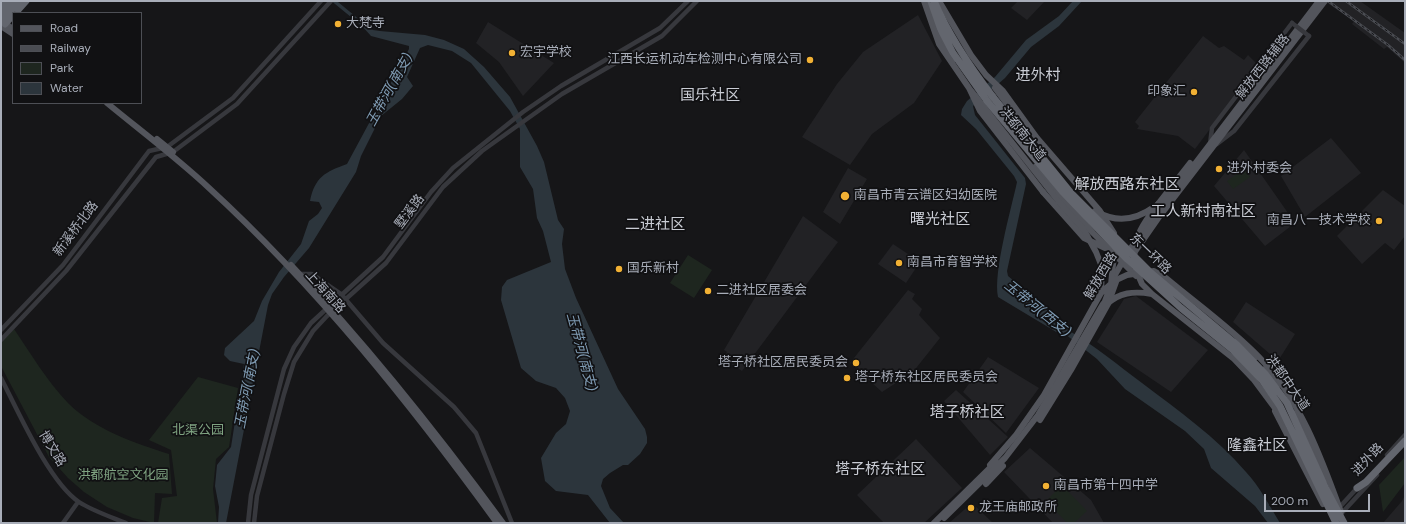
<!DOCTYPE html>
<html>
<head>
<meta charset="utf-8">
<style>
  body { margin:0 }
  #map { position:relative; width:1406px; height:524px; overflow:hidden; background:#161618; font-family:"DM Sans",sans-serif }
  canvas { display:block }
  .frame { position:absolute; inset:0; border:2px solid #a8adb8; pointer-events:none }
  .legend { position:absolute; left:12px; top:12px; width:130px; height:92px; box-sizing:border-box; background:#111113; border:1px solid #4d4f55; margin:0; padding:5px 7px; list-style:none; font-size:12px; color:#a8adb8 }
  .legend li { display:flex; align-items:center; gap:8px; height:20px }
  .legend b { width:20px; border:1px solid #4d4f55 }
  .scale { position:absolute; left:1264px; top:494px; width:106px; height:18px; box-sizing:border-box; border:2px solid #a8adb8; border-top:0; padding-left:5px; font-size:12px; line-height:14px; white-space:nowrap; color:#a8adb8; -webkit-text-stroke:3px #111113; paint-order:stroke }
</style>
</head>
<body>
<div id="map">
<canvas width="1406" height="524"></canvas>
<div class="frame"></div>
<ul class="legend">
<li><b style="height:5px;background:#53555c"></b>Road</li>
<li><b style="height:5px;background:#4a4c52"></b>Railway</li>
<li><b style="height:11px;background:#1e261f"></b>Park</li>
<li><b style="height:11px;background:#2c353c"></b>Water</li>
</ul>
<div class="scale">200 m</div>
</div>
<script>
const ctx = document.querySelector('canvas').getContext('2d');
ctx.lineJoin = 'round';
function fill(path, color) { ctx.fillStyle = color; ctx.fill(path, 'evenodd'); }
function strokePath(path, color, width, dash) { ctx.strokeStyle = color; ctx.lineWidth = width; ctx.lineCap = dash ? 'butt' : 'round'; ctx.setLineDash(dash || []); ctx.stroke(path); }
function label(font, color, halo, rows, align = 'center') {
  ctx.font = font + ' "DM Sans","Noto Sans SC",sans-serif'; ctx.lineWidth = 3.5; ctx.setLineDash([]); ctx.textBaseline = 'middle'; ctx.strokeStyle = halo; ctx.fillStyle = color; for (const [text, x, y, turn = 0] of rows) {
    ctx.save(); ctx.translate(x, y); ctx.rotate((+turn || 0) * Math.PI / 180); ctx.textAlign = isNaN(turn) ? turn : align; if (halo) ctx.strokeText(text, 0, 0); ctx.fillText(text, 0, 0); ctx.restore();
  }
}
fill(new Path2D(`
  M1018 1H1045L1027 20 1011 8Z
  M1324 1H1360L1405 33V63L1387 47 1384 49 1352 24 1354 21Z
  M918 15 942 61 914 103 872 134 850 165 802 137 837 84 863 52Z
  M488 22 554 63 523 96 499 62 476 43Z
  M1203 36 1219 48 1224 46 1244 60 1248 55 1258 65 1195 149 1178 136 1137 129 1139 126 1135 122Z
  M1331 138 1361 173 1305 217 1281 176Z
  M1244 150 1295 223 1265 246 1214 186Z
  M848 168 867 179 840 224 823 212Z
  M1383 190 1405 206V236L1394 250 1385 243 1362 264 1337 236Z
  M803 216 838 242 742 371 723 358 727 352 724 350Z
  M893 244 920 262 906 283 878 264Z
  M908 290 915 294 912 299 922 309 919 315 940 338 913 372 882 392 850 363Z
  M1136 296 1208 350 1171 392 1097 342 1124 299Z
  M1246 302 1295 334 1278 361 1233 322Z
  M988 357 1039 388 1006 433 963 392Z
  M956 390 1008 437 990 455 944 401Z
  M916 439 962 488 924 523H884L857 495Z
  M1030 448 1091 500 1104 523H1053L1004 472Z
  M1405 495V523H1383L1402 501Z
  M972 503 993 523H949Z`), '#222225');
fill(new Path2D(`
  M1244 169 1250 177 1233 189 1227 181Z
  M688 255 712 270 694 298 670 283Z
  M14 329C31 354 47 381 68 403 95 430 135 443 169 454L172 494 155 493 154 523 133 518 107 507 84 492 68 478 49 457 1 366V340Z
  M198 377 238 388 229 447 216 459 213 489 217 523H158L162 498 177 496 171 450 149 440Z
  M1405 457V483L1383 512 1379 485Z
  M1062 485 1087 511 1074 523H1067L1046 501Z`), '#1e261f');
fill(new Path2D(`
  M1073 1H1082L1059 26 1031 47 1005 78 973 106 975 115 1025 178 1026 184 1007 271 1008 276 1063 322 1067 323 1068 330C1095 346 1118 365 1142 383 1179 411 1216 437 1246 472 1260 487 1269 505 1280 523H1268L1255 506 1211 468 1204 449 1185 431 1125 389 1097 359 1065 334 1058 333 998 297C993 272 1011 210 1017 182L1014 176 976 129 961 115 962 109 967 101 995 77 1026 40 1059 16Z
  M365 25 373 30 380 31 425 35 444 40 464 49 484 67 510 97 537 146 544 162 558 220 564 229 562 244 565 269 576 298 618 389 645 429 647 437V443L640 454 628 465H623L610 473 603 479 601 486 610 508 624 523H610L588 495 556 491 545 481 541 458 556 433 566 424 570 411 565 398 556 388 536 381 521 368 501 300 502 287 507 280 551 262 543 231 537 218 533 189 520 167V129L510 111 471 63 452 51 428 45 420 48 407 77 413 86 402 99 381 116 361 156 356 172 309 248 284 277 272 294 268 305 226 523H218L219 507 215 486 217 465 231 447 244 364 230 361 224 355 225 348 254 321 262 301 279 272 301 244 309 221 318 214 322 208 319 202 310 201C315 177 325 172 347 164L409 49V46L371 36 362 26Z`), '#2c353c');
strokePath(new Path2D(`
  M334 1 367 28`), '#2c353c', 3.5);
strokePath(new Path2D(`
  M1210 144 1212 128 1292 23
  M1217 144 1234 131 1309 36
  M300 274H312L341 294 383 343 454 407 476 433 512 523
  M1 330 63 265 149 151 167 147 233 98 321 1
  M1 340 66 271 156 157 173 152 237 104 331 1
  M1 378C18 411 49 482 79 502 93 511 111 517 126 523
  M1387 455 1405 435
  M1337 510 1358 487
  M1340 515 1377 475
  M63 523 78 502
  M248 523 251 495 284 369 294 347 311 323 383 257 431 192 453 168 523 112 561 86 660 28 688 1
  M254 523 257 496 284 394 294 362 313 331 327 316 386 263 443 187 482 151 562 94 662 36 697 1`), '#37383d', 4.5);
strokePath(new Path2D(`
  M939 1 971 55 986 75 1003 91 1037 138 1100 211 1114 233
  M3 22 13 29
  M1 26 13 34
  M937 31 953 60
  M995 88 1028 132
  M107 103C141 131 177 158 209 188 316 286 412 406 497 523
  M157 139 173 152
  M1035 167 1093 233 1136 276
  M1043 192 1084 238 1105 248
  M1158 204 1190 163
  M1134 253 1159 217 1325 1
  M291 265C368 346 437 433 503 523
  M1112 280 1130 249 1319 1
  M1237 341 1256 357
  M1266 368 1278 385
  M1275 411 1323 504
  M1296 413 1326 479
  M1040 420 1071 370 1108 304 1116 282
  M986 484 1003 466
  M944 518 1005 458 1038 415 1103 304
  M934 523 996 462`), '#53555c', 6);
strokePath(new Path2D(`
  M926 1 953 53 987 101
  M934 1C949 36 970 67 993 97
  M1 3 3 1
  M18 10 26 1
  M1 12 11 1
  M1 21 20 1
  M5 24 13 15
  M1357 488 1366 482 1405 441`), '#63666e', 7);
const rail = new Path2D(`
  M1328 1 1388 45 1405 60
  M1346 1 1405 44`);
strokePath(rail, '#4a4c52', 2.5);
strokePath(rail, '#111113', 1, [3]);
strokePath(new Path2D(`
  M1292 23 1309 36`), '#37383d', 4.5);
strokePath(new Path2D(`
  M924 1 939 44 969 88 980 111 1043 192
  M969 88 1059 202 1084 230 1096 252 1102 267 1101 293
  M1095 211 1103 222
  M1097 212C1117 223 1136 220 1154 207
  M1134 259C1135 234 1143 224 1158 204
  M1136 270 1142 284 1152 294 1234 359 1254 380 1286 423
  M1106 305C1119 292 1134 291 1152 294
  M1102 309 1111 285 1115 244
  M990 465 1016 435 1044 395 1101 293 1114 281 1127 275 1154 271 1166 278C1197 304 1231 328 1259 357 1300 399 1321 457 1341 512`), '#53555c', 6);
strokePath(new Path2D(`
  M993 97 1071 193 1151 273 1237 345 1266 375 1287 403 1326 489 1344 523
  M987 101 1062 191 1127 259 1181 308 1233 350 1262 380 1280 406 1336 523`), '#63666e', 7);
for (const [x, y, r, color] of [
  [338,24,4,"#f2b134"],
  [512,53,4,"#f2b134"],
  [810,60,4,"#f2b134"],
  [1194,92,4,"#f2b134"],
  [1219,169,4,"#f2b134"],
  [845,196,5,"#f2b134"],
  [1379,221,4,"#f2b134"],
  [899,263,4,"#f2b134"],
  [619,269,4,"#f2b134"],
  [708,291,4,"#f2b134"],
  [856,363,4,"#f2b134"],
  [847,378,4,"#f2b134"],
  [1046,486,4,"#f2b134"],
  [971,508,4,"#f2b134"]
]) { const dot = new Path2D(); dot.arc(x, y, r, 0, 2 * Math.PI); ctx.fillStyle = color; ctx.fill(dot); strokePath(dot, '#111113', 1.5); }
label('13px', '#a8adb8', '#111113', [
  ["大梵寺",346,24],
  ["宏宇学校",520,53],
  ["江西长运机动车检测中心有限公司",802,60,"right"],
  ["印象汇",1186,92,"right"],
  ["进外村委会",1227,169],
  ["南昌市青云谱区妇幼医院",854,196],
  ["南昌八一技术学校",1371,221,"right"],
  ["南昌市育智学校",907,263],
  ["国乐新村",627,269],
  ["二进社区居委会",716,291],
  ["塔子桥社区居民委员会",848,363,"right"],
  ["塔子桥东社区居民委员会",855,378],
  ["南昌市第十四中学",1054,486],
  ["龙王庙邮政所",979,508]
], 'left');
label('13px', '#a8adb8', '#111113', [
  ["解放西路辅路",1263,67,-52],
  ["洪都南大道",1022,134,51],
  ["墅溪路",410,212,-53],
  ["新溪桥北路",76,229,-53],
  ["东一环路",1150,254,44],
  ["解放西路",1101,276,-60],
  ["上海南路",325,292,48],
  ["洪都中大道",1287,383,55],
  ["博文路",52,449,59],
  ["进外路",1368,460,-47]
]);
label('13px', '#7fa381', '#111113', [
  ["北渠公园",198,431],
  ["洪都航空文化园",123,476]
]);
label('italic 14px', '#7f9bb3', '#111113', [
  ["玉带河(南支)",390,90,-61],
  ["玉带河(西支)",1037,309,39],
  ["玉带河(南支)",581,352,75],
  ["玉带河(南支)",248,389,-79]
]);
label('15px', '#c9ccd4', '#111113', [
  ["进外村",1038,76],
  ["国乐社区",710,96],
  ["解放西路东社区",1127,185],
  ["工人新村南社区",1203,212],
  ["曙光社区",940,220],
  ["二进社区",655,225],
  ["塔子桥社区",967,413],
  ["隆鑫社区",1257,446],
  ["塔子桥东社区",880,470]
]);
</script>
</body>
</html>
